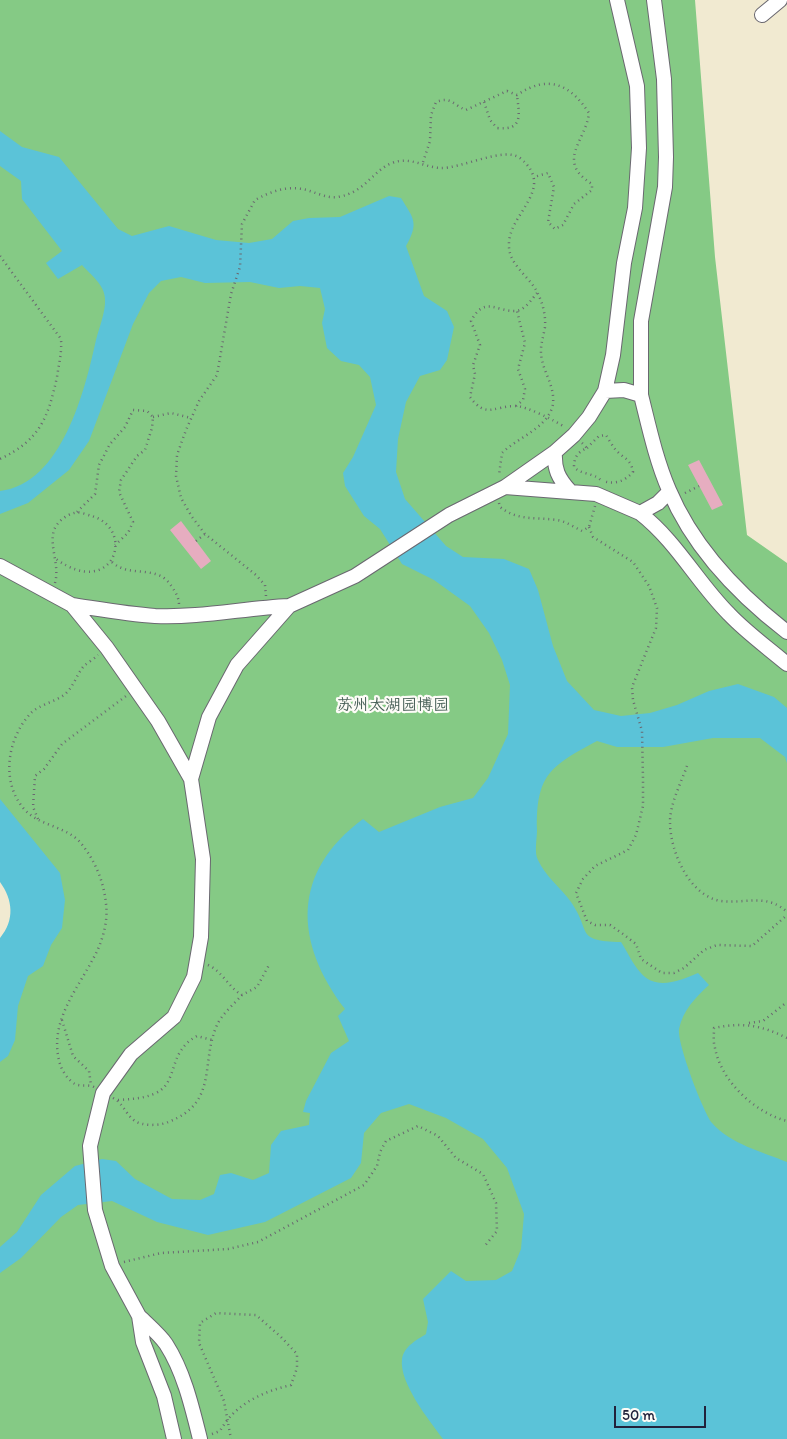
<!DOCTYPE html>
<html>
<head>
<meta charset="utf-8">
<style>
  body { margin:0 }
  #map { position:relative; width:787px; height:1439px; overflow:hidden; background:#f1ead1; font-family:Itim,sans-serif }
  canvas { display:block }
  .scale { position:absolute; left:614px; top:1406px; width:92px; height:22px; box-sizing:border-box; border:2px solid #22223b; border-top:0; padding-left:6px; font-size:15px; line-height:18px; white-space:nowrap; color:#22223b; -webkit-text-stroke:4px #fdfcf7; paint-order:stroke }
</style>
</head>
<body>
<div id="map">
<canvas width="787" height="1439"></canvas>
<div class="scale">50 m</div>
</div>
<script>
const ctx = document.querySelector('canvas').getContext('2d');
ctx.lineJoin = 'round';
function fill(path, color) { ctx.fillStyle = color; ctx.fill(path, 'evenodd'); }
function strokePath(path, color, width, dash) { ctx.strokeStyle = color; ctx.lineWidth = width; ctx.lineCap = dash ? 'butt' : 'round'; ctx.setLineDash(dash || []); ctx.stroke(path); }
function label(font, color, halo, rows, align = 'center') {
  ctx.font = font + ' Itim,"LXGW WenKai TC",sans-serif'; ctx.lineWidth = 4.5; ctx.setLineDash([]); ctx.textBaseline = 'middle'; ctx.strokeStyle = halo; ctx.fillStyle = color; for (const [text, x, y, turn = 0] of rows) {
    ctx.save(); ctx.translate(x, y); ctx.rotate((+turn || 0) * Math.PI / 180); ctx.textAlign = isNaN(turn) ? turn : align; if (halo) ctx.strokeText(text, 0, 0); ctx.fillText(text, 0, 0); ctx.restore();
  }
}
fill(new Path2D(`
  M0 0H695L715 257 747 535 787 563V1439H0V991L45 889 0 828Z`), '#85ca85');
fill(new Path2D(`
  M0 131 22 147 59 157 118 229 132 236 169 226 216 240 249 243 272 239 293 221 309 218 340 217 389 196 401 198C414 219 419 223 406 246L424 296 447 311 454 327 447 360 440 370 420 376 406 402 398 439 396 472 405 499 446 546 463 557 504 559 529 569 538 590 553 646 567 681 594 710 621 716 650 713 677 705 709 691 738 684 774 697 787 708V763L785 757 760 738H713L663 747H617L597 741C550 766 536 775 537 830 537 839 534 853 538 860 545 876 561 888 571 902 592 932 574 941 621 942 627 951 632 963 640 972 655 991 679 981 698 973L709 985C695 998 683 1010 679 1029 677 1044 703 1111 712 1123 730 1144 763 1152 787 1162V1439H443C429 1420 399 1383 402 1359 404 1346 417 1340 426 1334L428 1322 423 1299 451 1271 466 1281 496 1280 512 1271 521 1249 524 1214 507 1168 483 1139 446 1118 409 1104 381 1113 364 1133 361 1163 351 1178 265 1222 208 1235 157 1222 112 1201 78 1205 61 1217 21 1258 0 1273V1247L17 1232 41 1195 75 1166 102 1159 116 1161 135 1179 172 1199 200 1200 214 1194 220 1175 231 1173 253 1180 269 1173 271 1145 281 1131 309 1125 310 1113 303 1112 306 1101 331 1053 349 1041 338 1016 345 1009C294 942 291 872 363 819L379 832 440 807 473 798 488 778 508 734 510 685 502 660 489 633 470 606 434 580 402 564 380 529 364 516 345 486 343 473 353 457 376 405 370 377 359 365 341 361 327 348 322 323 325 309 320 288 300 286 279 288 250 282 205 283 181 277 161 281 149 293 133 324 89 441 69 470 28 503 0 514V491C62 484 85 390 96 340 99 328 106 311 105 299 105 285 90 274 82 265L58 279 46 263 62 251 22 199 21 181 0 166Z
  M0 799 60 873 65 900 62 928 51 945 43 966 28 976 18 1006 15 1040 8 1056 0 1062V938C15 920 13 900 0 882Z`), '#5bc3d8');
fill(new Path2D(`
  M699 460 723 505 712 510 688 465Z
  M181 521 211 561 201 569 170 530Z`), '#e6adc0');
const minor = new Path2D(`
  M762 15 780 0
  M605 391 624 390 641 395C649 427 656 460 669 490 693 547 739 595 787 632
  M641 395V321L665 187 666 157 664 79 654 0
  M555 452C554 469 558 478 570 491
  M505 487 596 494 640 513 658 503 669 492
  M640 513C677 542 697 582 729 614 746 632 768 648 787 664
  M0 566 72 605 107 648 158 721 191 779
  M72 605C99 609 127 614 155 616 200 618 245 608 289 606
  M139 1316C148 1325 159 1334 166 1344 184 1372 192 1407 200 1439
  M174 1439 164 1396 143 1342 139 1316 112 1266 95 1210 90 1146 103 1093 131 1054 174 1017 194 977 201 937 203 859 191 779 209 717 237 665 289 606 355 576 449 515 505 487 555 452 574 435 589 417 605 391 613 355 624 263 635 208 639 148 637 86 617 0`);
strokePath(minor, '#6a6870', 16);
strokePath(new Path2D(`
  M484 102 490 120 497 128C524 131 519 114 517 95
  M423 162 430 141 431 115 436 102C451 96 453 105 466 110L507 91 517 95C548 74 570 84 589 113 586 141 555 161 592 184V190L574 204 563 225 555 229 548 222 554 187 548 173 534 177
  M0 256 61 339C62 353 59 363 57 377 48 418 40 440 0 459
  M537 293C532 299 525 310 516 311 496 312 485 295 471 321L480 345 473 365 475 374 470 397C486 419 494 406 515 406 527 406 555 421 565 427
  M516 406 523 400 525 389 518 369 525 343 517 311
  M153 417 171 413 191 418
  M582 443 587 448C578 452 574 457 574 467 581 475 597 473 602 482
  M587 448 599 436 606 435C609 440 612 445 615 449 623 459 631 458 633 472 625 481 615 485 603 481
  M685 493 699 486
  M499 503 500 507C518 521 535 517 557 520 565 521 574 527 582 531L589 527 595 506
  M77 512 95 494 99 465 110 444 125 427 133 410 147 411 153 417 152 428 145 450 137 456 121 480 119 492 133 522 128 533 115 545
  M589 527 593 537 633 562 649 586 657 608 656 628 632 687 633 700 642 731 643 779V806L636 835 628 850 595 866 583 879 576 893 587 921 595 925H610L623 934 636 944 641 959 662 973H674L684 968 704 950 717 945 752 946 787 915
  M196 541 205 534
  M112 562C130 579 158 563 172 587 176 593 179 598 179 605
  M55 583C60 565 49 547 54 530 57 522 66 515 74 513 80 511 87 515 92 516 137 530 113 600 56 559
  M266 596 265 585 256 575 205 534 192 517 181 498 176 476 177 455 186 430 199 401 217 375 231 294 240 267 242 224 255 200C270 192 285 186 302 189 314 191 326 199 338 197 366 192 372 171 392 163 410 156 423 167 440 168 461 169 504 146 520 158 558 189 507 214 509 246 509 264 528 276 536 290 542 301 546 314 545 327 543 339 539 348 542 360 545 375 557 391 552 408 545 429 517 438 502 453L499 475
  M687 766C681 783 670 804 670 822 670 851 689 896 721 901 745 904 767 893 787 912
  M38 819 33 807 35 776 44 769 62 744 126 696
  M208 965C222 971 229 988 242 995L257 987 269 965
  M62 1020 73 1056 89 1071 91 1085
  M749 1023 763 1021 787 1002
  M787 1038C761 1025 742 1022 714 1028 714 1035 713 1042 715 1048 721 1081 755 1113 787 1121
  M94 1087C88 1084 82 1087 75 1084 69 1081 62 1071 60 1064 47 1020 81 986 98 949 104 935 108 919 106 904 104 882 95 860 80 842 65 826 40 826 25 810 0 783 7 738 31 713 39 705 54 702 64 695 73 688 76 676 83 667 87 663 94 659 98 655
  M113 1098C123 1103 126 1115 135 1121 142 1126 160 1126 168 1122 219 1103 200 1063 217 1025 222 1014 234 1004 242 995
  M118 1100C131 1099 143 1099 156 1093 179 1082 167 1052 197 1036L212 1040
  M124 1262 161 1253 228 1249 258 1242 364 1185 377 1166 380 1152 386 1141 418 1126 438 1136 456 1158 483 1174 496 1203 497 1231 484 1247
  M212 1434 220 1431C235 1404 262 1392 291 1385L297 1368V1354L281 1337 256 1315 216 1313 200 1323 199 1343 224 1401 231 1439`), '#6a6870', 2.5, [1, 4]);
strokePath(minor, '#fff', 14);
label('16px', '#455d55', '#fdfcf7', [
  ["苏州太湖园博园",393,706]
]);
</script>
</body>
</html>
